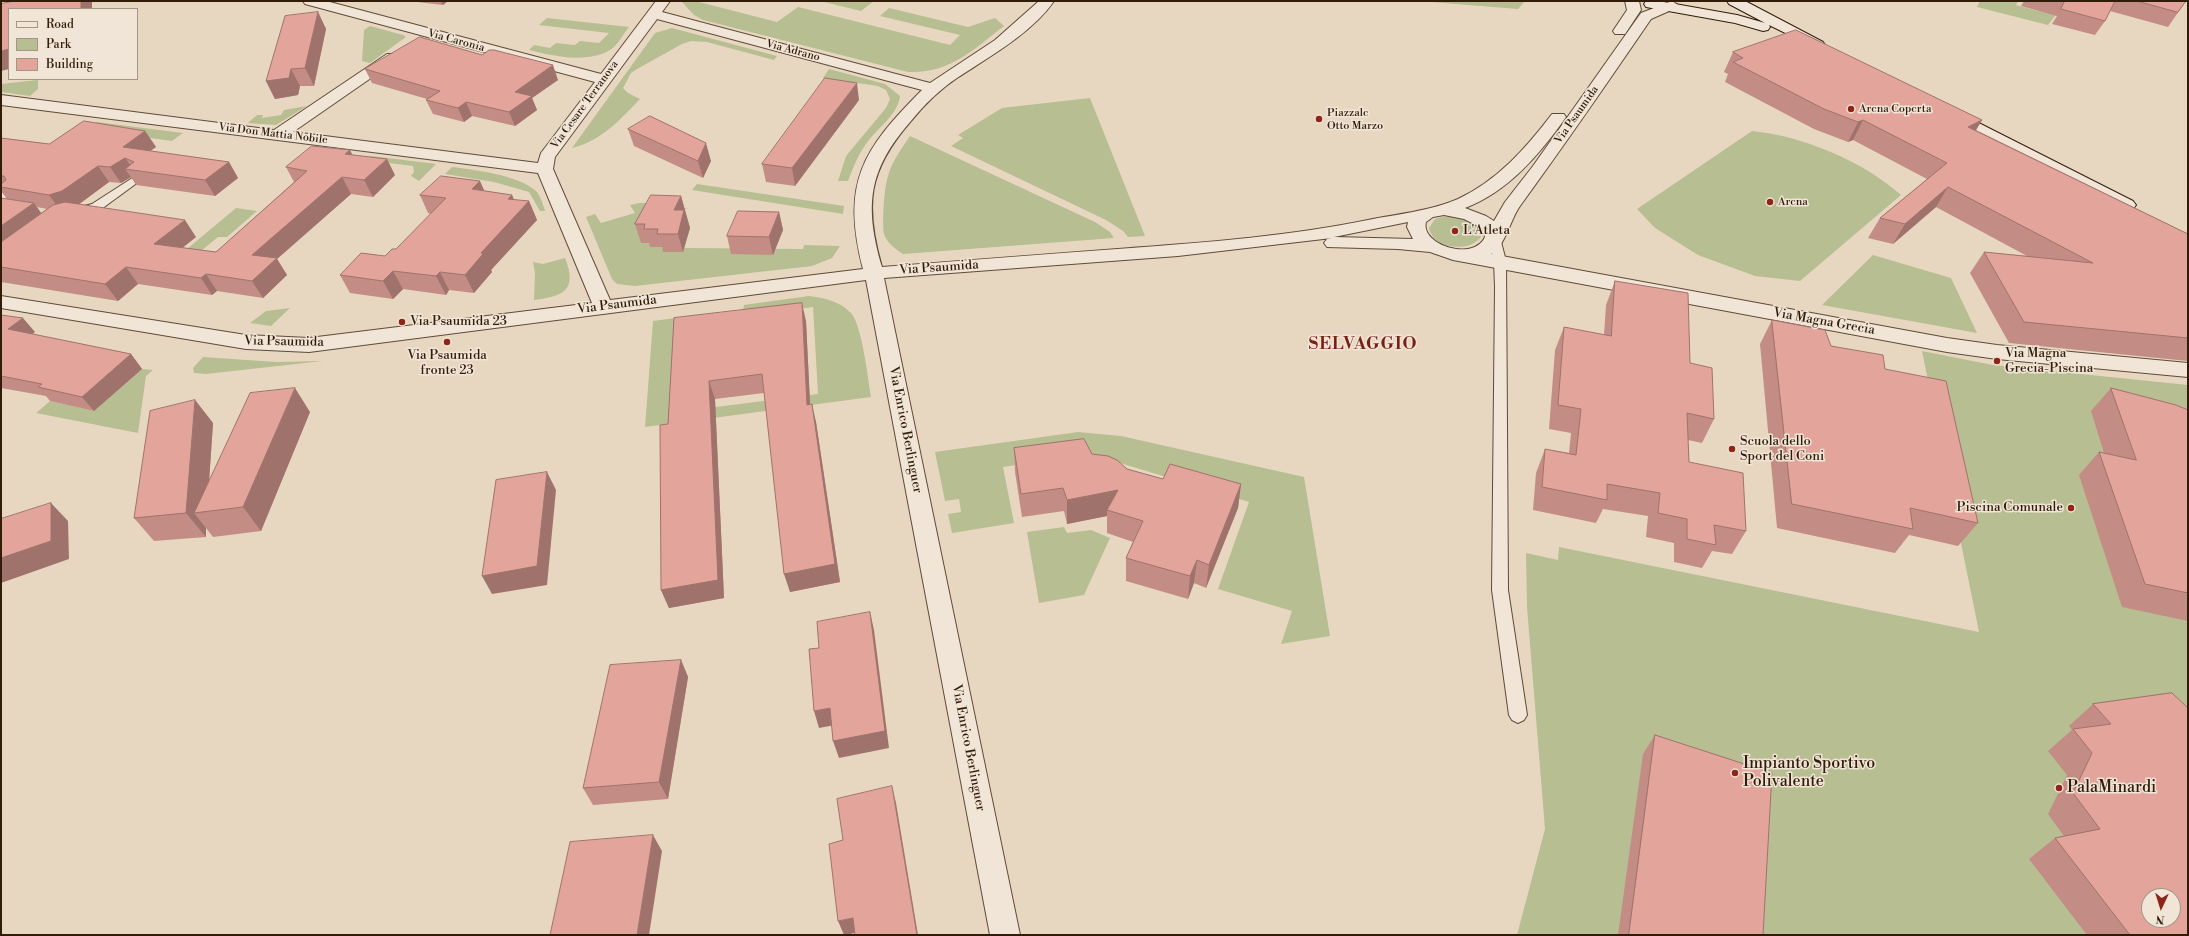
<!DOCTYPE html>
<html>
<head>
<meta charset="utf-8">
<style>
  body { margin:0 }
  #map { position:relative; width:2189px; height:936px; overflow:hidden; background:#e8d7c0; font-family:"Libre Bodoni",serif }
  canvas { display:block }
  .frame { position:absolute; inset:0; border:2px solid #311c0a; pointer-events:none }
  .legend { position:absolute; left:8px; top:8px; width:130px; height:72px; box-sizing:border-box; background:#f0e5d6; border:1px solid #a49584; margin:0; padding:5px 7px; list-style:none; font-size:12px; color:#311c0a }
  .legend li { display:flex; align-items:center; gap:8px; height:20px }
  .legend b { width:20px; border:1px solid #a49584 }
  .north { position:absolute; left:2141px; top:888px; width:40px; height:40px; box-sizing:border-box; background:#f0e5d6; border:1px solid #a49584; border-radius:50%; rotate:184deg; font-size:11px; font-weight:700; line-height:16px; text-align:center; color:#311c0a }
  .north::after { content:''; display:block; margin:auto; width:14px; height:18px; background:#8f2418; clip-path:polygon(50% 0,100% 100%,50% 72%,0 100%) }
</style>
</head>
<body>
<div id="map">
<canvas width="2189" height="936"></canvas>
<div class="frame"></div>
<ul class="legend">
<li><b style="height:5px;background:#f0e5d6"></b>Road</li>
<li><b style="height:11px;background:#b7be91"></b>Park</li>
<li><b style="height:11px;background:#e3a49b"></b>Building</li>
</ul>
<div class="north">N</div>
</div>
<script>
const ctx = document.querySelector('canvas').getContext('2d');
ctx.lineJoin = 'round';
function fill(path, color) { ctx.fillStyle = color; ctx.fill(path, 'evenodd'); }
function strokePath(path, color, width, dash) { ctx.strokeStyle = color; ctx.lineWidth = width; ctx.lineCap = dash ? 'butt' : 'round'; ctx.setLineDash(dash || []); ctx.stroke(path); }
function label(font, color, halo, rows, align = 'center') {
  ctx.font = font + ' "Libre Bodoni",serif'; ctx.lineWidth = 3; ctx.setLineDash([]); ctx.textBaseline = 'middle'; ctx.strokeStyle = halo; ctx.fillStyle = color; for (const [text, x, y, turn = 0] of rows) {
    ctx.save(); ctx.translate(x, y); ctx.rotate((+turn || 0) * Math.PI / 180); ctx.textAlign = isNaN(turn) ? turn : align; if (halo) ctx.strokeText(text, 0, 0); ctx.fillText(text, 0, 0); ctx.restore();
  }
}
fill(new Path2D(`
  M681 1H695L777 22 798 7 950 45 960 35 880 16 889 8 968 27 995 18 1004 26C973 50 949 74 908 72L703 20 694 15Z
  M820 1H874L861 11Z
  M1418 1H1525L1518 9Z
  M1980 1H2018L2016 5 2038 11 2058 12 2048 25 1977 7Z
  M547 18 629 27C624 33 620 41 614 47 593 65 552 56 529 50L534 45 550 48 556 43 575 45 580 41 599 43 609 33 539 25Z
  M370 26 403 35 406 37 370 63 362 61 364 30Z
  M672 28 777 56 774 60 707 42 691 41 682 44 637 69 631 73 623 88 628 93 640 99C620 120 601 141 572 148L655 33Z
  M829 69 885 84 900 96C898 115 877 128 866 144 858 155 853 168 848 181H838L846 156 886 108 890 99 886 90 878 86 823 78Z
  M38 80V89L30 96 1 92V84Z
  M1090 98 1145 236 1128 237 1123 231 1106 220 951 146 963 138 958 135 1002 108Z
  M307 106 276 125 248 123 257 115H263L262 118 281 115 284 110Z
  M97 122 183 133 172 141 86 129Z
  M1752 131C1803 136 1863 161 1901 195L1800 281 1755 276 1698 255 1655 228 1637 209Z
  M910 136 1095 222 1110 232 1114 238 903 254C895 249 887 243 884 234 882 223 884 187 888 176 892 161 902 148 910 136Z
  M371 156 436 164 419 181 411 176 414 172 413 166 366 160Z
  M452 167C476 170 518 175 536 191 541 196 543 205 545 211H540L529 192 494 182 445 174Z
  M697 184 844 206 843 214 692 190Z
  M639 203H666L688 209H672L641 242 651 243 683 252 684 248 803 249 804 245 840 246 832 258 812 266 635 286 617 284 612 279 586 217 595 214 601 223 635 213 630 205Z
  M236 208 257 211 227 237H218L201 251 187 249Z
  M1442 217C1457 216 1479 218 1481 237 1469 253 1433 249 1429 228L1435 219Z
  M1873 255 1951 278 1977 333 1822 305Z
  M565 258C578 291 563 296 534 300L535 273 533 262 543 264Z
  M809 296C824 298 840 301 851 313 862 325 868 379 871 397L645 427 653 321 697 315 703 322 674 336 669 413 818 394 813 307 742 316 744 305Z
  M290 308 271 326 250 323 266 311Z
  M1922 351 1993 365 2188 385V935H1517L1545 829 1527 607 1526 553 1558 560 1559 547 1979 632ZM2149 896H2173V920H2149Z
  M203 357 276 362 323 361 206 374 194 373 193 368Z
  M142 369 153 370 146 376 138 433 36 413 50 401 94 411Z
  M1078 432 1121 436 1304 477 1330 636 1281 644 1292 611 1218 589 1249 502 1090 454 1003 467 1014 523 952 533 948 514 961 512 959 499 945 501 935 452Z
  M1064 527 1067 533 1091 530 1110 538 1084 595 1039 603 1027 532Z`), '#b7be91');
const service = new Path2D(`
  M137 175 143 178 141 180 100 210 77 216 71 212 73 209 92 204Z
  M1 191 15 193 17 196 1 207Z
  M1494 234 1500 238 1506 261 1508 590 1527 715 1524 720 1518 723 1512 720 1509 715 1492 590 1495 287 1494 261 1488 238Z`);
const minor = new Path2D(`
  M303 1H326L601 74 656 1H670L662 12 930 83 995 40 1039 1H1054C1032 33 989 57 957 78 939 90 925 104 911 121 868 170 864 205 882 267 965 260 1048 254 1131 248 1210 242 1290 236 1368 220 1397 214 1431 211 1458 199 1498 180 1526 148 1552 114H1564L1566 117C1540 154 1508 192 1465 208L1486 216 1494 221 1505 202 1533 166 1641 13 1672 1 1678 5 1676 8 1651 19C1608 82 1565 144 1520 206 1510 220 1506 245 1491 254L1947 338 1997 345 2188 363V377L1997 359 1947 352 1453 260 1430 252 1398 249 1327 247 1324 243 1327 239 1332 238 1178 256 884 278 1020 935H990L866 280 309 352 246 349 1 308V296L246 335 309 338 592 303 538 173 1 105V95L274 130 387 54H397L400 57 397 60 293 132 538 163 541 153 595 82 305 4ZM657 19 922 90C862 150 841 183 863 269L610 300 553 169 555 157ZM1444 215 1464 219 1482 228 1485 237C1474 262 1420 245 1426 222L1433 217ZM1408 222 1407 227 1413 239 1334 237Z
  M1625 1H1639L1641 10 1625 34H1615L1613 31 1627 10Z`);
const secondary = new Path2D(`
  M1646 1H1658L1737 15 1765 23 1729 4 1727 1H1745L1823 42 1825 45 1823 48 1818 49 1769 25 1770 27 1768 30 1763 31 1735 23 1646 7 1644 4Z
  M1951 109 2133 201 2136 205 2133 209 2127 210 2121 209 1945 117 1943 114 1945 111Z`);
strokePath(service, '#5f4b38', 2);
strokePath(minor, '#5f4b38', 2);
strokePath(secondary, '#311c0a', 2);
fill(service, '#f0e5d6');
fill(minor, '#f0e5d6');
fill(secondary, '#f0e5d6');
fill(new Path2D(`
  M408 1H448L443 5Z
  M2024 1H2186L2168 27 2110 11 2105 21 2095 35 2052 24 2057 16 2021 6Z
  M318 12 326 29 314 86H300L298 95 275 99 266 81Z
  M1733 52 1982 120 1976 130 2188 234V361L2009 343 1970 273 1984 252 2027 256 1936 207 1893 244 1868 238 1880 218 1927 179 1853 140 1848 142 1814 129 1725 82 1728 74 1724 72Z
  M365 69 558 80 532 98 537 110 515 126 472 116 464 122 433 114 426 100 427 99 372 83Z
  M859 100 795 186 766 182 762 164Z
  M628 129 711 161 703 178 634 146Z
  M145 131 156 147 150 151 229 162 238 178 215 196 136 185 131 177 121 183 109 182 79 204 196 237 182 248 216 252 294 182 286 167 352 155 395 175 373 197 351 194 277 259 287 275 263 298 217 291 212 295 138 284 118 301 1 282V198L7 199 1 191V138L49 144ZM37 207 47 209 41 213Z
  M485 191 512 195 514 200 529 201 537 220 491 270 492 272 474 293 449 290 446 295 403 289 393 299 350 293 340 275 385 256 396 249 431 214 428 213 420 195Z
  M681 196 690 228 683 252H663L662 247H650L649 243H641L635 224Z
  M779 212 783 230 773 255 731 254 727 236Z
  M1615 281 1690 363 1714 419 1702 443 1688 440 1689 462 1746 531 1732 554 1712 551 1702 568 1674 562V543L1646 537 1648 516 1603 509 1596 523 1533 510 1536 473 1545 449 1569 453 1571 433 1549 429 1555 350 1564 327 1604 335 1606 305Z
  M1 315 35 332 32 334 131 354 142 369 94 411 50 401 46 396 1 388Z
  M674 318 806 321 810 404 816 422 840 582 790 592 764 393 715 399 724 598 669 608 661 590 668 424Z
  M1772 320 1885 369 1978 523 1958 546 1909 535 1895 553 1777 528 1760 344Z
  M2111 388 2188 410V621L2122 607 2079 475 2099 452 2104 453 2091 411Z
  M195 400 213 423 209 481 310 412 261 531 213 537 206 528V537L154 541 134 518Z
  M1014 448 1092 454 1127 469 1163 479 1241 484 1238 508 1206 588 1194 583 1188 599 1126 581V558L1133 542 1107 533V516L1067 524 1064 511 1022 517 1015 472Z
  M681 660 688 677 668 799 593 805 583 788Z
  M2172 693 2188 935H2087L2029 859 2055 838 2064 836 2048 814 2067 775 2048 751 2072 730 2069 726 2093 704Z
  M1655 735 1763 935H1618L1643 754Z`), '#c38d85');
fill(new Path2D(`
  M81 1H92V9H81Z
  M441 1H448L443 5Z
  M318 12 326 29 314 86 305 68Z
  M9 49V69L1 71V51Z
  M553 65 558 80 532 98 537 110 515 126 509 112 515 92Z
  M291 69 300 86 298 95 275 99 266 81Z
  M857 83 859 100 795 186 792 168Z
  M466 102 472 116 464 122 458 108Z
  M1863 120 1853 140 1848 142 1858 122Z
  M1982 120 1970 140 1968 127Z
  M145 131 156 147 134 162 123 147Z
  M706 143 711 161 703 178 698 161Z
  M350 150 358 166 345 154Z
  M125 158 134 170 125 169 131 177 121 183 110 167Z
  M387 159 395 175 373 197 364 180Z
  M229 162 238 178 215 196 205 180Z
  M98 166 109 182 74 208 61 211 49 195Z
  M342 177 351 194 277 259 287 275 263 298 252 281V255Z
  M480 181 488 199 472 189Z
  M1948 187 1936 207 1893 244 1905 224Z
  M512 195 519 212 529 201 537 220 491 270 492 272 474 293 465 275 481 253 508 199Z
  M681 196 690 228 683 252 678 234 674 210Z
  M34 203 46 220 1 252V226Z
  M779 212 783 230 773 255 769 237Z
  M185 220 196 237 166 261 154 244Z
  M126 267 138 284 118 301 105 284Z
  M393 271 403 289 393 299 383 281Z
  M440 272 449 290 446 295 436 276Z
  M206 274 217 291 212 295 201 278Z
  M802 303 806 321 811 423 807 405Z
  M23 318 35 332 20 343 8 329Z
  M131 354 142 369 94 411 82 397Z
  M709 381 715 399 724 598 669 608 661 590Z
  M295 388 310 412 261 531 243 507Z
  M195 400 213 423 207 512 194 513 206 528V537L186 513Z
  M812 404 816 422 840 582 790 592 784 574Z
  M547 472 556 490 547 585 492 594 482 576Z
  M1241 484 1238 508 1206 588 1209 565Z
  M1118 490 1107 510V516L1067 524V500Z
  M51 503 68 521 69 559 1 583V558Z
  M1197 560 1194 583 1188 599 1190 576Z
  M870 612 874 630 889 748 839 758 833 741Z
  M681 660 688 677 668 799 659 782Z
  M830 708 835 725 819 728 814 711Z
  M892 786 896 803 918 935H917Z
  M653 835 662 851 649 935H637Z
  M853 918 858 932 847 935H844L838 921Z`), '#9f736c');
const building = new Path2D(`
  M15 1H81V9H9V49L1 51V4Z
  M2065 1H2115L2105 21 2061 9Z
  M2137 1H2186L2178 12Z
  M318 12 305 68 291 69 289 78 266 81 285 16Z
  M1796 30 1982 120 1968 127 2188 234V338L2024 322 1984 252 2093 263 1948 187 1905 224 1880 218 1947 163 1863 120 1858 122 1824 109 1733 62 1743 58 1733 52Z
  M420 37 482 55 489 50H494L553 65 515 92 532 96 509 112 466 102 458 108 426 100 440 91 365 69Z
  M825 78 857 83 792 168 762 164Z
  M650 116 706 143 698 161 628 129Z
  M84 121 145 131 123 147 229 162 205 180 125 169 134 162 125 158 110 167 98 166 62 191 49 195 1 187V184L6 180 4 176H1V138L49 144Z
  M312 146 350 150 345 154 387 159 364 180 342 177 252 255 277 258 252 281 206 274 201 278 126 267 105 284 1 267V242L53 205 65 202 185 220 154 244 216 252 307 171 286 167Z
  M441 176 480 181 472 189 512 195 508 199 529 201 481 253 483 254 465 275 440 272 436 276 393 271 383 281 340 275 361 253 385 256 392 249H396L446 198 420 195Z
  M651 195 681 196 674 210H684L678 234H657L658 229H644L645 224H635Z
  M1 198 34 203 1 226Z
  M738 211 779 212 769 237 727 236Z
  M1615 281 1688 293 1690 363 1712 368 1714 419 1687 413 1689 462 1743 473 1746 531 1714 525 1716 545 1687 539V519L1658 513 1660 493 1607 484V500L1542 487 1545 449 1576 455 1581 409 1558 405 1564 327 1611 336Z
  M802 303 807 405 812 404 835 564 784 574 762 374 709 381 718 580 661 590 660 425 668 424 674 318Z
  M1 315 23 318 8 329 131 354 82 397 38 387 42 384 1 376Z
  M1772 320 1825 330 1831 346 1883 355 1885 369 1946 381 1978 523 1910 508 1913 529 1792 504Z
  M295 388 243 507 194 513 250 393Z
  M2111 388 2176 405 2188 410V593L2145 584 2099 452 2136 460Z
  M195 400 186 513 134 518 150 411Z
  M1084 439 1092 454 1108 456 1117 460 1127 469 1163 479 1170 464 1241 484 1209 565 1197 560 1190 576 1126 558 1143 521 1107 510 1118 490 1067 500 1063 488 1021 494 1014 448Z
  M547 472 537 566 482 576 496 480Z
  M51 503V541L1 558V519Z
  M870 612 885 731 833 741 830 708 814 711 809 649 819 648 817 622Z
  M681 660 659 782 583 788 610 665Z
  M2172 693 2188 708V935H2130L2055 838 2100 829 2073 793 2092 753 2073 729 2111 724 2093 704ZM2149 896H2173V920H2149Z
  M1655 735 1772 773 1763 935H1629Z
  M892 786 917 935H855L853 918 838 921 829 844 843 840 837 799Z
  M653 835 637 935H550L570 842Z`);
fill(building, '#e3a49b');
strokePath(building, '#9f736c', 1);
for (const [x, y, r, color] of [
  [1851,109,4,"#8f2418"],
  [1319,119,4,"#8f2418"],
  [1770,202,4,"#8f2418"],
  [1455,231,4,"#8f2418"],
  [402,322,4,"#8f2418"],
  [447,342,4,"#8f2418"],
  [1997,361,4,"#8f2418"],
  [1732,449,4,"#8f2418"],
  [2071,508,4,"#8f2418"],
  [1735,773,4,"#8f2418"],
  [2059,788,4,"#8f2418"]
]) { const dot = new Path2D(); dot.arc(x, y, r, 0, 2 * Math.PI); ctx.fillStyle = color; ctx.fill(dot); strokePath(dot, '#f0e5d6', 1.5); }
label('11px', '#311c0a', '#f0e5d6', [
  ["Via Caronia",456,41,15],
  ["Via Adrano",793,51,15],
  ["Via Cesare Terranova",585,105,-54],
  ["Via Psaumida",1577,115,-55],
  ["Via Don Mattia Nobile",273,134,7]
]);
label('11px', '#311c0a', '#f0e5d6', [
  ["Arena Coperta",1859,109],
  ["Piazzale",1327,113],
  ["Otto Marzo",1327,126],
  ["Arena",1778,202]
], 'left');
label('13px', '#311c0a', '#f0e5d6', [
  ["L'Atleta",1463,231],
  ["Via Psaumida 23",410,322],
  ["Via Magna",2005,354],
  ["Grecia-Piscina",2005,369],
  ["Via Psaumida",447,356,"center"],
  ["fronte 23",447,371,"center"],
  ["Scuola dello",1740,442],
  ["Sport del Coni",1740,457],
  ["Piscina Comunale",2063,508,"right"]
], 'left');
label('13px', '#311c0a', '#f0e5d6', [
  ["Via Psaumida",939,268,-4],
  ["Via Psaumida",617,305,-7],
  ["Via Magna Grecia",1824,322,10],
  ["Via Psaumida",284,342,1],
  ["Via Enrico Berlinguer",905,430,79],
  ["Via Enrico Berlinguer",968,748,79]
]);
label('16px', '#311c0a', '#f0e5d6', [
  ["Impianto Sportivo",1743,764],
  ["Polivalente",1743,782],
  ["PalaMinardi",2067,788]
], 'left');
ctx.letterSpacing = '1px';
label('bold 17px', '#7a1f14', '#f0e5d6', [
  ["SELVAGGIO",1363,345]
]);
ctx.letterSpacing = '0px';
</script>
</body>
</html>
